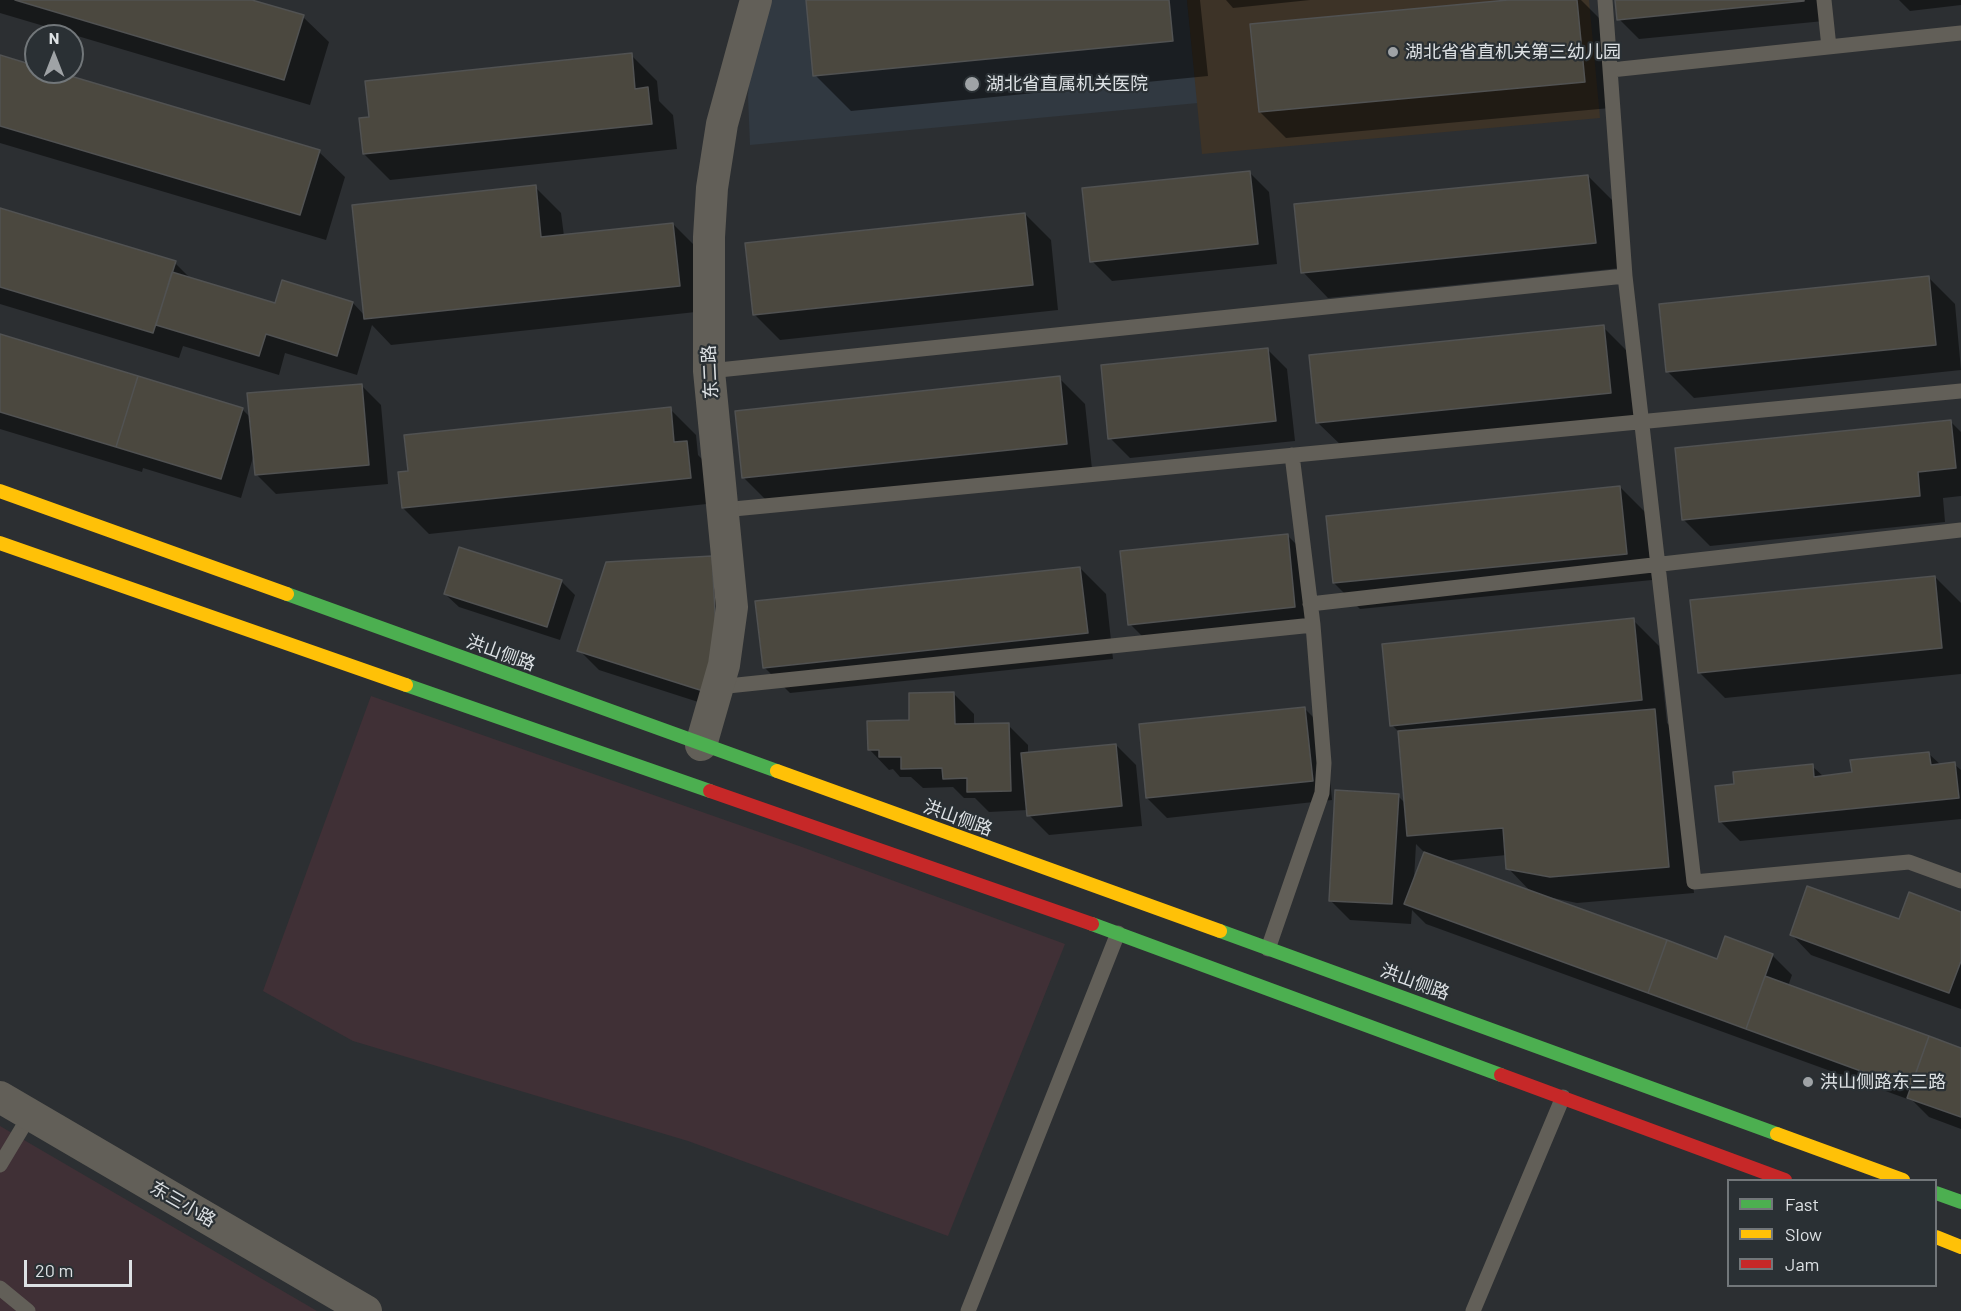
<!DOCTYPE html>
<html>
<head>
<meta charset="utf-8">
<style>
  body { margin:0 }
  #map { position:relative; width:1961px; height:1311px; overflow:hidden; background:#2c2f32; font-family:Barlow,sans-serif }
  canvas { display:block }
  .legend { position:absolute; left:1727px; top:1179px; width:210px; height:108px; box-sizing:border-box; background:#2a3034; border:2px solid #72777a; margin:0; padding:8px 10px; list-style:none; font-size:18px; color:#dde1e4 }
  .legend li { display:flex; align-items:center; gap:12px; height:30px }
  .legend b { width:30px; border:2px solid #72777a }
  .north { position:absolute; left:24px; top:24px; width:60px; height:60px; box-sizing:border-box; background:#2a3034; border:2px solid #72777a; border-radius:50%; rotate:0deg; font-size:16px; font-weight:700; line-height:24px; text-align:center; color:#dde1e4 }
  .north::after { content:''; display:block; margin:auto; width:21px; height:27px; background:#9fa3a6; clip-path:polygon(50% 0,100% 100%,50% 72%,0 100%) }
  .scale { position:absolute; left:24px; top:1260px; width:108px; height:27px; box-sizing:border-box; border:3px solid #dde1e4; border-top:0; padding-left:8px; font-size:18px; line-height:21px; white-space:nowrap; color:#dde1e4; -webkit-text-stroke:4px #2a3034; paint-order:stroke }
</style>
</head>
<body>
<div id="map">
<canvas width="1961" height="1311"></canvas>
<ul class="legend">
<li><b style="height:8px;background:#4caf50"></b>Fast</li>
<li><b style="height:8px;background:#ffc107"></b>Slow</li>
<li><b style="height:8px;background:#c62828"></b>Jam</li>
</ul>
<div class="north">N</div>
<div class="scale">20 m</div>
</div>
<script>
const ctx = document.querySelector('canvas').getContext('2d');
ctx.lineJoin = 'round';
function fill(path, color) { ctx.fillStyle = color; ctx.fill(path, 'evenodd'); }
function strokePath(path, color, width, dash) { ctx.strokeStyle = color; ctx.lineWidth = width; ctx.lineCap = dash ? 'butt' : 'round'; ctx.setLineDash(dash || []); ctx.stroke(path); }
function label(font, color, halo, rows, align = 'center') {
  ctx.font = font + ' Barlow,"Noto Sans SC",sans-serif'; ctx.lineWidth = 4.5; ctx.setLineDash([]); ctx.textBaseline = 'middle'; ctx.strokeStyle = halo; ctx.fillStyle = color; for (const [text, x, y, turn = 0] of rows) {
    ctx.save(); ctx.translate(x, y); ctx.rotate((+turn || 0) * Math.PI / 180); ctx.textAlign = isNaN(turn) ? turn : align; if (halo) ctx.strokeText(text, 0, 0); ctx.fillText(text, 0, 0); ctx.restore();
  }
}
fill(new Path2D(`
  M371 696 802 847 1065 944 948 1236 688 1141 353 1041 263 991Z
  M0 1126 317 1311H0Z`), '#403036');
fill(new Path2D(`
  M768 0H1187L1198 103 750 145 748 96 750 72Z`), '#313941');
fill(new Path2D(`
  M1187 0H1589L1600 118 1202 154Z`), '#3d3327');
fill(new Path2D(`
  M0 0H247L303 17 329 42 310 105 0 13Z
  M808 0H1200L1208 76 851 111 815 75Z
  M1226 0H1310L1233 8Z
  M1524 0H1581L1602 21 1610 108 1286 138 1260 112Z
  M1617 0H1821L1824 21 1639 39 1619 19Z
  M1899 0H1961V5L1910 11Z
  M631 55 657 81 659 101 673 115 677 149 390 180 364 154Z
  M0 57 36 67V72H52L319 152 345 177 326 240 0 143Z
  M1249 172 1269 192 1277 264 1112 281 1092 261Z
  M1588 176 1614 202 1621 268 1328 298 1303 272Z
  M535 187 561 213 564 236 673 224 699 250 705 311 391 345 372 325 357 375 285 353 279 375 183 346 179 358 0 304V210L175 263 192 280 276 305 283 282 353 303 365 316Z
  M1025 214 1051 240 1058 310 780 340 754 314Z
  M1929 278 1955 304 1961 370 1694 398 1668 372Z
  M1603 327 1629 353 1636 419 1344 448 1318 423Z
  M0 336 242 409 251 418 361 385 381 405 388 484 276 494 256 474 254 454 241 498 143 468 142 472 0 429Z
  M1267 349 1287 369 1295 441 1130 458 1110 438Z
  M1059 378 1085 404 1092 469 769 503 743 477Z
  M670 409 696 435 698 455 712 469 716 503 429 534 403 508Z
  M1951 422 1961 432V496L1943 498 1945 522 1710 546 1684 520Z
  M1620 487 1646 513 1652 580 1360 609 1334 583Z
  M1287 535 1307 555 1314 627 1150 644 1130 624Z
  M712 558 736 670 723 710 599 670 579 650Z
  M1080 568 1106 594 1113 659 790 693 764 667Z
  M1935 577 1961 603V674L1725 698 1699 672Z
  M561 581 575 595 560 640 459 607 445 594Z
  M1633 620 1659 646 1667 723 1680 736 1694 893 1577 903 1548 897 1718 961 1772 955 1792 975 1788 986 1961 1049V1129L1929 1117 1913 1101 1426 924 1412 910 1411 924 1350 920 1330 900 1398 796 1405 803 1399 732 1392 725ZM1416 844 1425 853 1414 880ZM1507 855 1508 868 1533 894 1442 861Z
  M954 694 974 714V726L1008 725 1028 745V754L1116 745 1136 765 1142 826 1049 835 1029 815 1028 810 989 812 975 798H964L953 787 923 788 911 777H900L893 769 889 770 870 750Z
  M1305 709 1325 729 1332 800 1167 818 1147 798Z
  M1929 754 1941 765 1954 764 1961 770V819L1740 841 1720 821 1736 786 1812 766 1824 777 1853 774Z
  M1961 913V1009L1811 955 1792 935Z`), '#0007');
const building = new Path2D(`
  M15 0H252L304 15 284 80Z
  M806 0H1169L1173 41 813 76Z
  M1508 0H1577L1585 82 1259 112 1250 24Z
  M1615 0H1804V1L1617 20Z
  M632 53 635 89 648 87 652 124 363 154 359 118 369 117 365 81Z
  M0 55 36 66V72H57L320 150 300 215 0 126Z
  M1250 171 1258 244 1090 262 1082 188Z
  M1588 175 1596 243 1301 273 1294 204Z
  M536 185 541 237 673 223 680 286 364 319 352 205Z
  M0 208 176 261 153 333 0 287Z
  M1025 213 1033 285 753 315 745 243Z
  M172 272 275 303 282 280 353 302 337 356 266 334 259 356 156 325Z
  M1929 276 1936 345 1666 372 1659 304Z
  M1604 325 1611 393 1316 423 1309 355Z
  M0 334 138 376 116 447 0 412Z
  M1268 348 1276 421 1108 439 1101 365Z
  M138 376 243 408 221 479 116 447Z
  M1060 376 1067 444 742 478 735 411Z
  M362 384 369 465 255 475 247 393Z
  M671 407 674 442 687 441 691 478 402 508 398 472 408 471 404 435Z
  M1951 420 1956 468 1918 472 1920 496 1682 520 1675 448Z
  M1620 486 1627 554 1333 583 1326 516Z
  M1288 534 1295 607 1128 625 1120 551Z
  M459 547 562 580 547 627 444 594Z
  M712 556 717 649 703 691 577 651 606 562Z
  M1080 567 1088 633 763 668 755 601Z
  M1935 576 1942 648 1698 673 1690 600Z
  M1634 618 1642 700 1390 726 1382 644Z
  M954 692 955 724 1009 723 1011 791 967 792V778L943 779 942 768 901 769V757H879V750H868L867 721 909 720V693Z
  M1305 707 1313 781 1146 798 1139 724Z
  M1655 709 1669 867 1550 877 1506 869 1503 828 1407 836 1398 731Z
  M1116 744 1122 806 1027 816 1021 753Z
  M1929 752 1931 765 1955 762 1959 798 1719 822 1715 786 1734 784 1733 772 1813 764 1814 777 1852 772 1850 760Z
  M1335 790 1399 794 1392 904 1329 901Z
  M1424 852 1667 940 1648 993 1404 904Z
  M1807 886 1899 919 1909 892 1961 912V961L1949 993 1790 935Z
  M1725 936 1773 954 1746 1029 1648 993 1667 940 1717 959Z
  M1765 976 1929 1036 1910 1089 1746 1029Z
  M1929 1036 1961 1048V1117L1907 1098Z`);
fill(building, '#4b483f');
strokePath(building, '#515252', 1.5);
strokePath(new Path2D(`
  M1605 0 1625 276 1694 882 1909 862 1961 881
  M1824 0 1829 47
  M1611 70 1961 33
  M709 371 1625 276
  M723 510 1961 391
  M1310 604 1961 530
  M718 687 1313 625
  M1268 949 1322 793 1324 763 1313 625 1292 455
  M0 1165 30 1115
  M0 1288 28 1311
  M968 1311 1118 933
  M1473 1311 1563 1097`), '#625f58', 15);
strokePath(new Path2D(`
  M701 745 724 665 732 607 709 371V237L712 188 722 124 756 0
  M0 1097 366 1311`), '#625f58', 32);
strokePath(new Path2D(`
  M287 594 777 771
  M406 685 710 791
  M1092 924 1501 1075
  M1220 931 1777 1134
  M1936 1193 1961 1202`), '#4caf50', 14);
strokePath(new Path2D(`
  M0 491 287 594
  M0 543 406 685
  M777 771 1220 931
  M1777 1134 1903 1180
  M1936 1237 1961 1247`), '#ffc107', 14);
strokePath(new Path2D(`
  M710 791 1092 924
  M1501 1075 1785 1180`), '#c62828', 14);
for (const [x, y, r, color] of [
  [1393,52,6,"#9fa3a6"],
  [972,84,8,"#9fa3a6"],
  [1808,1082,6,"#9fa3a6"]
]) { const dot = new Path2D(); dot.arc(x, y, r, 0, 2 * Math.PI); ctx.fillStyle = color; ctx.fill(dot); strokePath(dot, '#2a3034', 2); }
label('18px', '#dde1e4', '#2a3034', [
  ["湖北省省直机关第三幼儿园",1405,52],
  ["湖北省直属机关医院",986,84],
  ["洪山侧路东三路",1820,1082]
], 'left');
label('18px', '#dde1e4', '#2a3034', [
  ["东二路",710,372,-93],
  ["洪山侧路",501,653,20],
  ["洪山侧路",958,818,20],
  ["洪山侧路",1415,982,20],
  ["东三小路",183,1204,30]
]);
</script>
</body>
</html>
